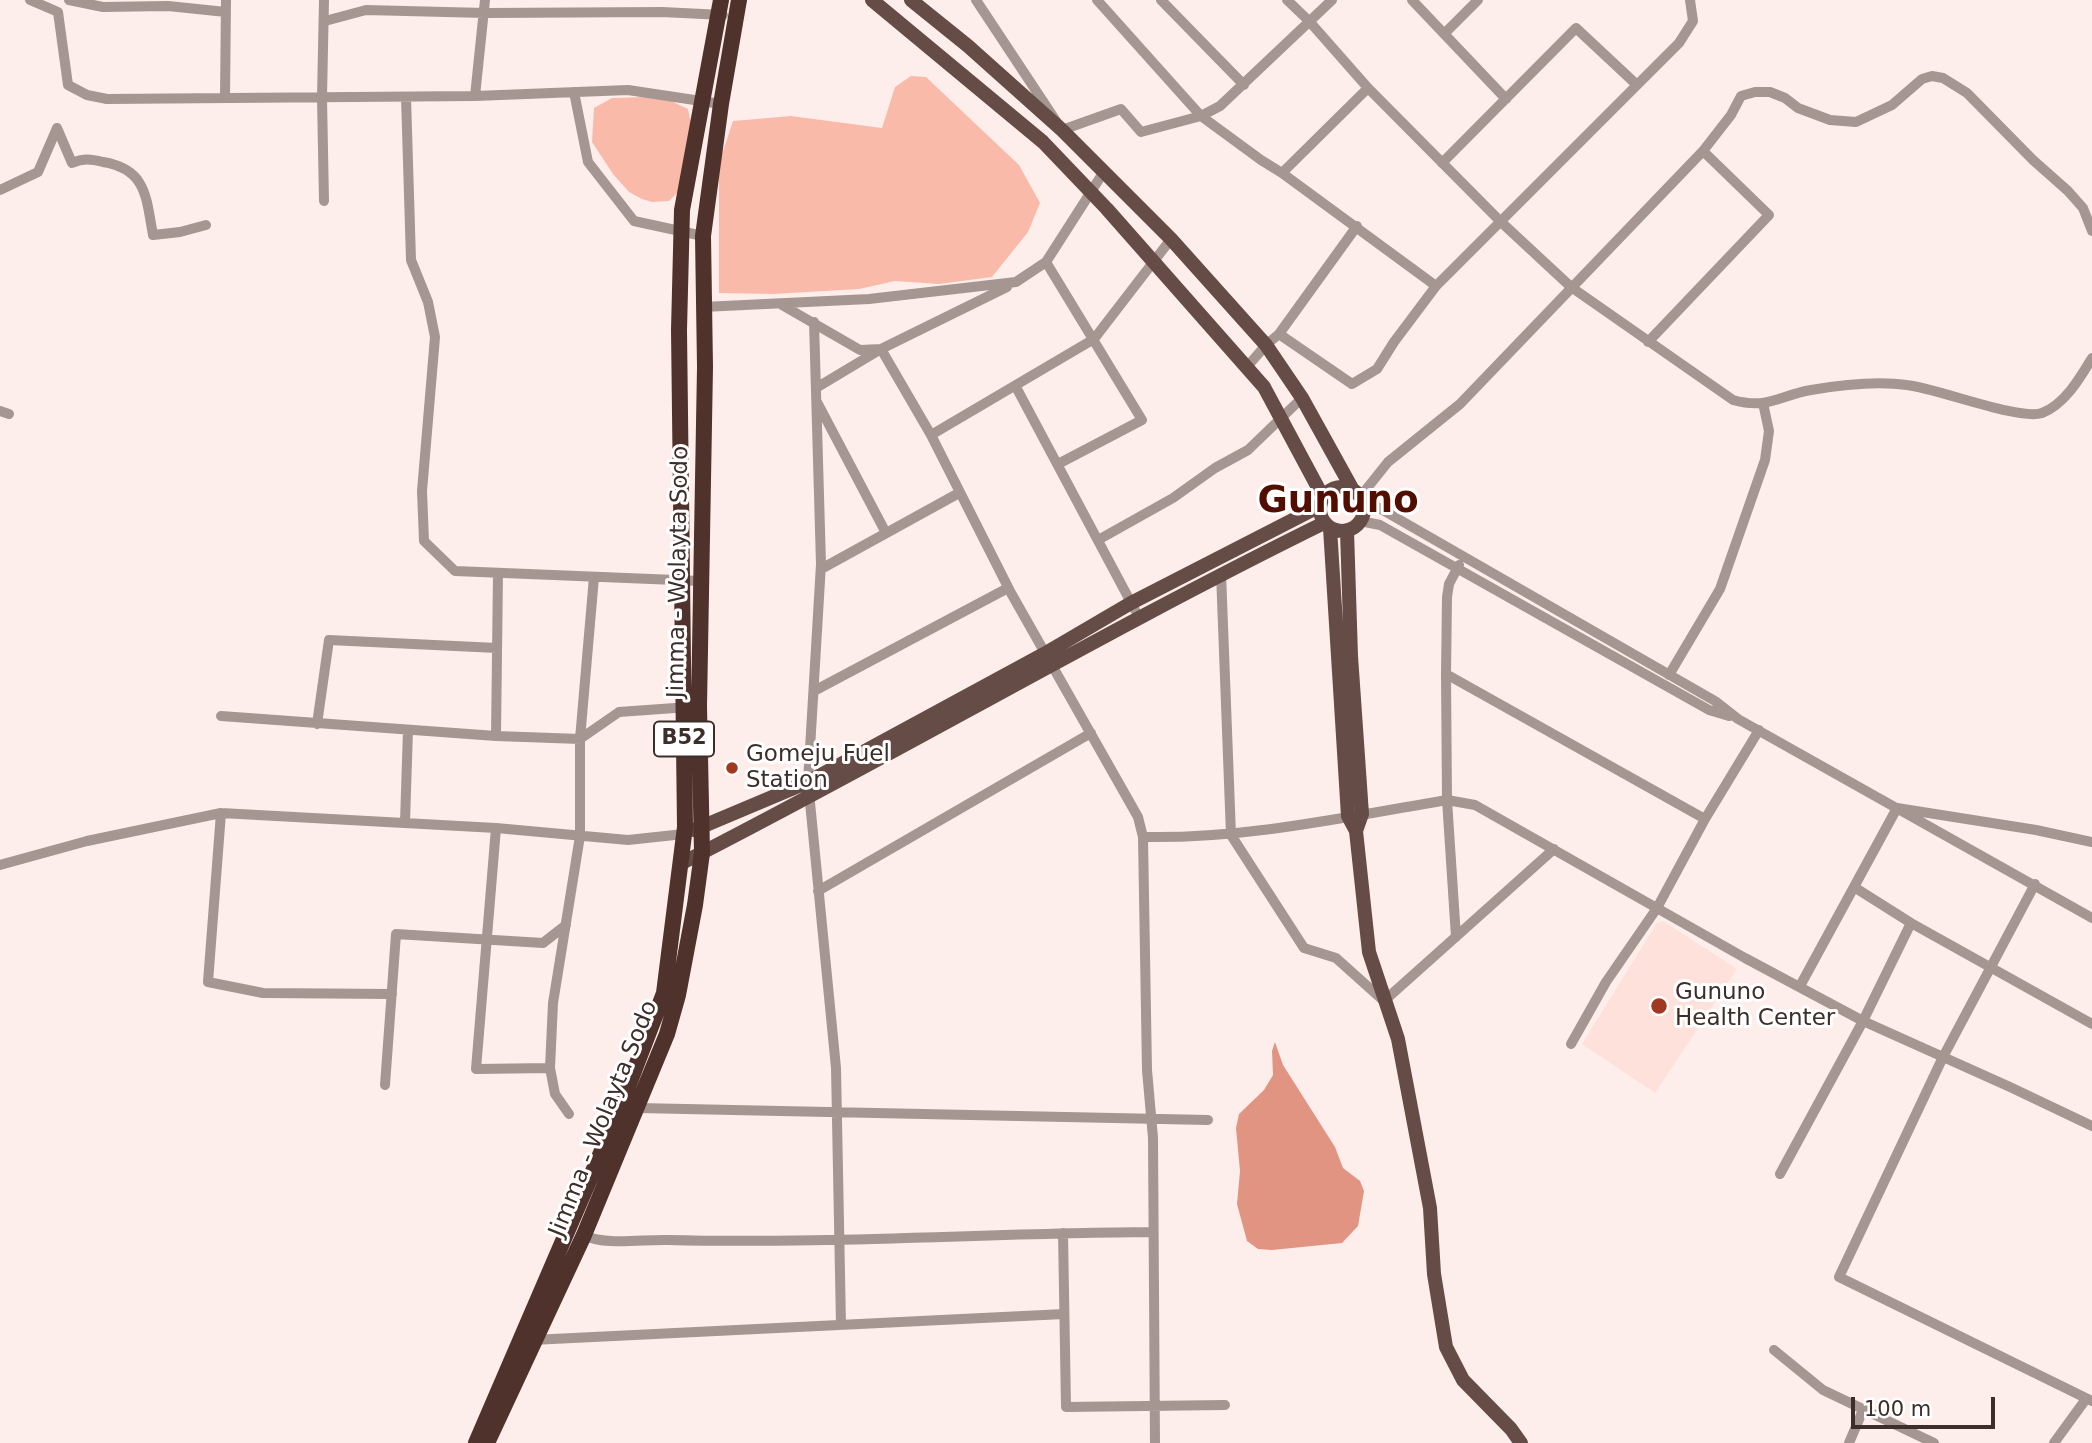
<!DOCTYPE html>
<html>
<head>
<meta charset="utf-8">
<style>
  body { margin:0 }
  #map { position:relative; width:2092px; height:1443px; overflow:hidden; background:#feeeeb; font-family:"DejaVu Sans",sans-serif }
  canvas { display:block }
  .scale { position:absolute; left:1851px; top:1397px; width:144px; height:32px; box-sizing:border-box; border:4px solid #3c2e2b; border-top:0; padding-left:9px; font-size:21px; line-height:24px; white-space:nowrap; color:#3c2e2b; -webkit-text-stroke:5px #fff; paint-order:stroke }
</style>
</head>
<body>
<div id="map">
<canvas width="2092" height="1443"></canvas>
<div class="scale">100 m</div>
</div>
<script>
const ctx = document.querySelector('canvas').getContext('2d');
ctx.lineJoin = 'round';
function fill(path, color) { ctx.fillStyle = color; ctx.fill(path, 'evenodd'); }
function strokePath(path, color, width, dash) { ctx.strokeStyle = color; ctx.lineWidth = width; ctx.lineCap = dash ? 'butt' : 'round'; ctx.setLineDash(dash || []); ctx.stroke(path); }
function label(font, color, halo, rows, align = 'center') {
  ctx.font = font + ' "DejaVu Sans",sans-serif'; ctx.lineWidth = 6; ctx.setLineDash([]); ctx.textBaseline = 'middle'; ctx.strokeStyle = halo; ctx.fillStyle = color; for (const [text, x, y, turn = 0] of rows) {
    ctx.save(); ctx.translate(x, y); ctx.rotate((+turn || 0) * Math.PI / 180); ctx.textAlign = isNaN(turn) ? turn : align; if (halo) ctx.strokeText(text, 0, 0); ctx.fillText(text, 0, 0); ctx.restore();
  }
}
fill(new Path2D(`
  M1663 921 1737 969 1655 1093 1582 1044 1657 923Z`), '#fde1da');
fill(new Path2D(`
  M911 76 926 77 1019 165 1040 203 1028 232 992 277 939 284 895 281 859 289 773 294 719 293V163L733 121 791 116 882 128 895 87Z
  M644 97 671 101 688 109 692 128 679 191 669 201 652 202 642 199 629 192 613 174 592 142 594 108 612 98Z`), '#fabaaa');
fill(new Path2D(`
  M1275 1042 1283 1065 1335 1147 1343 1168 1360 1181 1364 1191 1358 1226 1342 1243 1272 1250 1258 1249 1247 1241 1237 1204 1240 1171 1236 1128 1239 1114 1264 1090 1273 1075 1272 1051Z`), '#e19482');
strokePath(new Path2D(`
  M30 0 58 12 68 85 87 95 107 99 475 96 628 90 721 104
  M69 0 103 7 168 6 226 12
  M976 0 1062 130 1121 109 1141 132 1201 116 1220 106 1332 0
  M1097 0 1201 116 1261 160 1282 173 1436 286
  M1161 0 1244 85
  M1287 0 1309 21 1368 88 1501 222 1571 287 1733 400C1769 410 1780 395 1811 390 1840 385 1878 381 1907 385 1936 388 2020 421 2042 413 2065 404 2080 378 2092 358
  M1412 0 1506 99
  M325 21 366 10 485 13 662 12 723 15
  M1444 34 1478 0
  M574 92 588 162 634 221 703 236
  M475 96 485 0
  M406 97 411 260 428 302 435 337 422 491 424 541 455 571 700 581
  M225 98 226 0
  M57 128 72 163C83 158 91 159 103 162 147 169 146 198 153 235L180 232 206 225
  M1442 163 1576 28 1637 85
  M1282 173 1368 88
  M0 190 38 172 57 128
  M324 201 322 98 324 0
  M2092 231 2083 208 2068 191 2033 160 1967 93 1943 78 1932 76 1922 79 1892 105 1856 122 1830 120 1798 108 1785 98 1770 92H1755L1741 96 1731 115 1703 151 1460 404 1388 462 1360 497 1715 701 1738 719 2092 918
  M1046 262 1142 420 1058 464
  M782 305 860 350 881 349 1007 287
  M703 307 869 299 1016 282 1046 262 1103 173
  M814 322 821 564 808 782 836 1068 841 1325
  M1279 334 1352 384 1377 369 1394 342 1436 286 1679 43 1693 21 1690 0
  M1648 342 1769 215 1703 151
  M1246 368 1266 345 1279 334 1357 226
  M1016 387 1135 610
  M816 388 881 349 931 435 1011 593 1138 817 1143 837 1147 1070 1153 1138 1155 1443
  M817 402 886 533
  M0 411 9 414
  M931 435 1094 339 1171 239
  M1360 521 1380 525 1709 710 1729 716
  M1098 540 1173 498 1215 468 1248 450 1302 398
  M821 569 959 493
  M1221 573 1231 835 1304 948 1336 958 1384 1001 1554 849
  M1446 674 1705 819
  M1669 675 1720 589 1765 460 1769 431 1763 403
  M814 691 1008 588
  M221 716 496 736 580 739 619 712 689 707
  M317 724 329 640 497 648
  M496 736 498 573
  M221 813 208 982 263 993 392 994
  M405 822 408 730
  M496 828 476 1069 550 1068
  M1143 837C1245 839 1346 817 1447 800L1475 805 1745 958 1863 1021 2010 1087 2092 1126
  M0 865 87 841 221 813 496 828 628 840 684 834
  M2035 884 1943 1057 1839 1277 2092 1401
  M1854 887 1911 923 2092 1024
  M818 891 1091 733
  M1456 937 1447 800 1446 674 1447 597 1449 584 1459 565
  M1800 986 1897 808 2036 830 2092 842
  M1571 1044 1606 982 1657 908 1705 819 1759 730
  M385 1085 396 934 543 943 566 925
  M638 1108 1208 1120
  M569 1114 555 1094 550 1068 553 1003 580 836V739L594 577
  M1780 1174 1863 1021 1911 923
  M1063 1233 1066 1407 1225 1405
  M584 1235C604 1246 644 1239 668 1240 829 1244 991 1233 1152 1232
  M532 1340 1064 1314
  M1774 1350 1823 1390 1934 1443
  M1849 1443 1863 1410
  M2054 1443 2086 1399`), '#a69692', 10);
strokePath(new Path2D(`
  M872 0 1043 142 1107 209 1264 387 1323 497
  M911 0 968 46 1062 130 1171 239 1266 345 1302 398 1354 492
  M1320 509a22 22 0 1 1 44 0a22 22 0 1 1-44 0Z
  M1330 528 1348 816 1356 831 1369 952 1398 1039 1430 1208 1434 1274 1446 1347 1463 1380 1511 1429 1521 1443
  M1347 531 1351 656 1362 814 1356 831
  M694 830 808 782 1044 654 1131 603 1320 506
  M680 864C896 754 1106 630 1324 523`), '#664c46', 14);
strokePath(new Path2D(`
  M476 1443 616 1118 664 993 685 827 679 330 682 210 721 0
  M487 1443 584 1235 667 1034 678 995 695 905 702 853 699 706 705 367 703 236 721 104 739 0`), '#4f322b', 16);
for (const [x, y, r, color] of [
  [732,768,7,"#a13820"],
  [1659,1006,9,"#a13820"]
]) { const dot = new Path2D(); dot.arc(x, y, r, 0, 2 * Math.PI); ctx.fillStyle = color; ctx.fill(dot); strokePath(dot, '#fff', 2.5); }
for (const [x, y, w] of [
  [684,739,60]
]) { const box = new Path2D(); box.roundRect(x - w / 2, y - 17.5, w, 35, 5); ctx.fillStyle = '#fff'; ctx.fill(box); strokePath(box, '#3c2e2b', 2); }
label('bold 21px', '#3c2e2b', null, [
  ["B52",684,739]
]);
label('23px', '#3c2e2b', '#fff', [
  ["Jimma - Wolayta Sodo",679,572,-89],
  ["Jimma - Wolayta Sodo",604,1119,-68]
]);
label('23px', '#3c2e2b', '#fff', [
  ["Gomeju Fuel",746,755],
  ["Station",746,781],
  ["Gununo",1675,993],
  ["Health Center",1675,1019]
], 'left');
label('bold 37px', '#510e01', '#fff', [
  ["Gununo",1338,502]
]);
</script>
</body>
</html>
